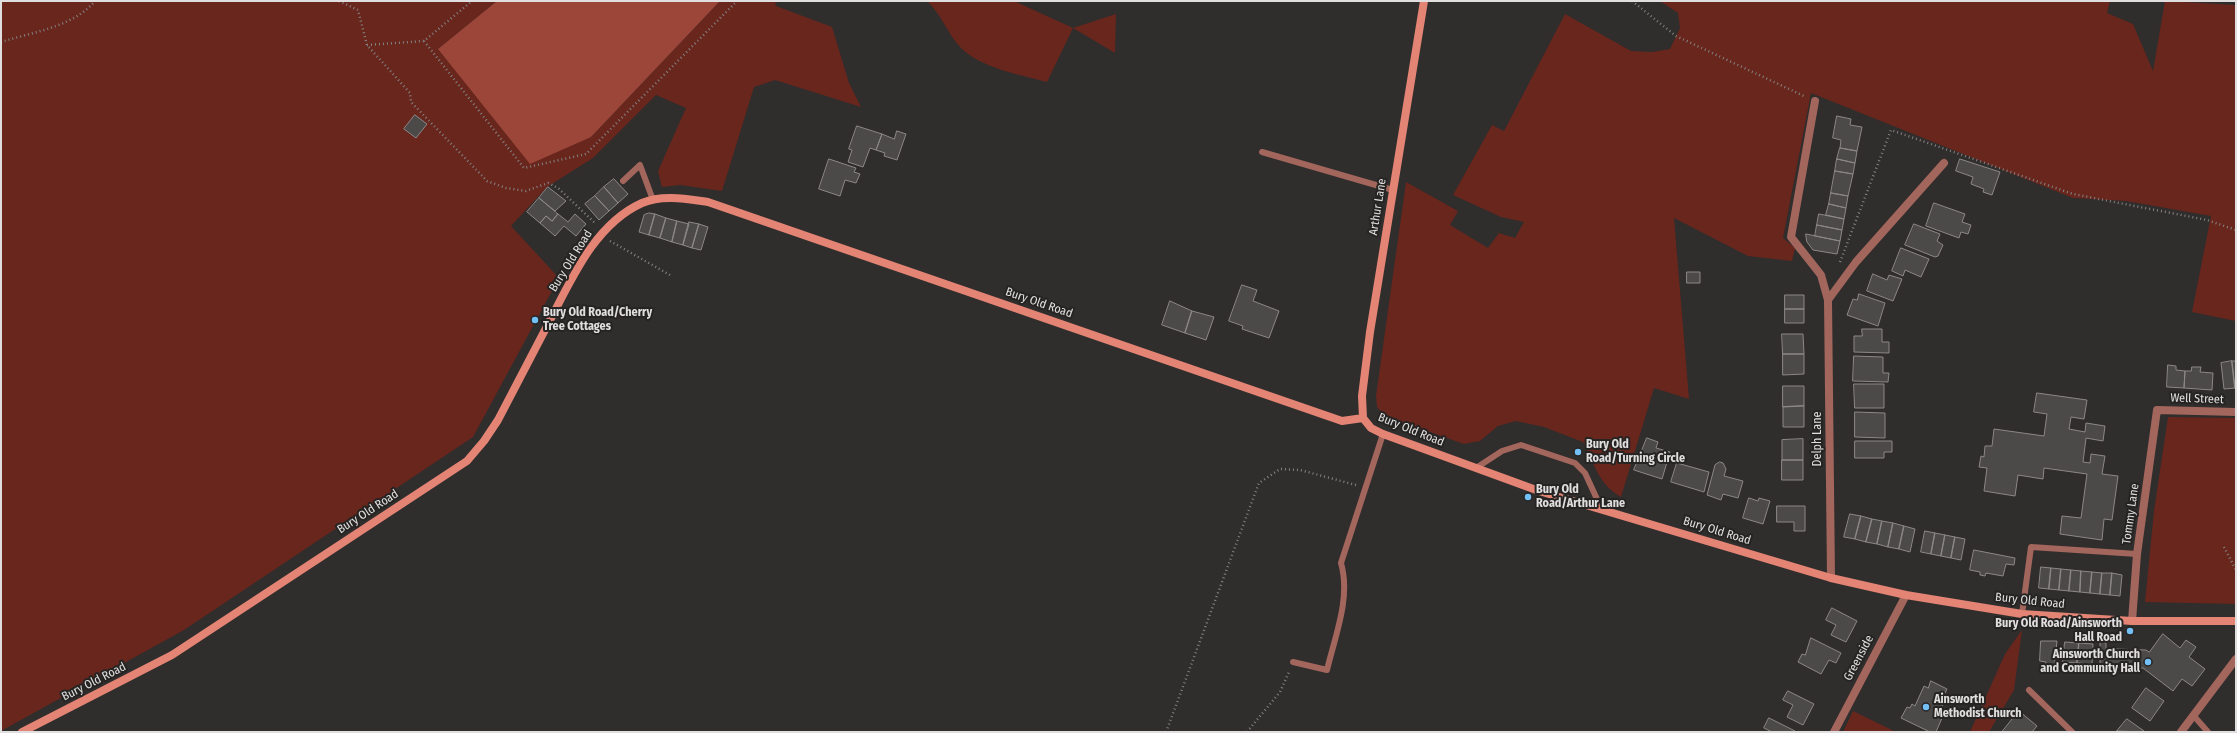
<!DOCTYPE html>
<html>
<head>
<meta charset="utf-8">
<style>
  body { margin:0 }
  #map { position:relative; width:2237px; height:733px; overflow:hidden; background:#302d2d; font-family:"Fira Sans Condensed",sans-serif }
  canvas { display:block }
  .frame { position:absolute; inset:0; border:2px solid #e0dede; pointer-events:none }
</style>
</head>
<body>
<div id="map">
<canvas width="2237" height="733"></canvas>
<div class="frame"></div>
</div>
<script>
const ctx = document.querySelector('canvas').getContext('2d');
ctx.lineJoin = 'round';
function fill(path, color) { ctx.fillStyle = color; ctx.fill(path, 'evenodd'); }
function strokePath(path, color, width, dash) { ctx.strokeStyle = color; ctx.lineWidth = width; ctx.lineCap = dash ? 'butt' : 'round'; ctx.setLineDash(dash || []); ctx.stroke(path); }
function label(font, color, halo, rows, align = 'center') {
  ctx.font = font + ' "Fira Sans Condensed",sans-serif'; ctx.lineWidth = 4; ctx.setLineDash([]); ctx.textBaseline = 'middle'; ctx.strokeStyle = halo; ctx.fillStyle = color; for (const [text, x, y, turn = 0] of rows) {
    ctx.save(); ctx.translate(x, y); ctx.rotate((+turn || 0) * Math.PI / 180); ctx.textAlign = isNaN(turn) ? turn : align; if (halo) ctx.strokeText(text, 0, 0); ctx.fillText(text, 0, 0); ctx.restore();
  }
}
fill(new Path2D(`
  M1 1H497L438 49 591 137 720 1H775L776 6 832 27 849 83 861 107 775 80 754 87 722 191 680 185 662 187 658 171 686 108 656 95 593 158 547 187 511 226 559 278 473 437 184 630 1 731Z
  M927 1H1014L1073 28 1116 14 1115 53 1073 28 1047 82C1021 75 981 68 961 48 948 35 942 15 927 1Z
  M1660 1H2110L2107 13 2133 24 2153 71 2165 1 2236 5V321L2192 312 2211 216 2126 201 2073 198 1811 93 1783 238 1795 248 1792 261 1748 256 1674 218 1689 399 1654 388 1621 497C1598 484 1595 464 1583 442L1544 427 1516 421 1498 426 1480 441 1464 444 1385 416 1377 407 1376 396 1406 182 1458 211 1450 225 1488 248 1499 233 1515 238 1524 222 1501 217 1453 195 1492 125 1504 131 1565 14 1631 51 1652 52 1670 49 1680 28 1678 13Z
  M2168 417 2236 418V604L2145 602 2154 511Z
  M2022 630 2014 690 1989 732H1970L2005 654Z
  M1853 711 1896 732H1843Z`), '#68261d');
fill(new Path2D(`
  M497 1H720L591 137 530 164 438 49Z`), '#9c4639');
const building = new Path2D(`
  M415 115 427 124 416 138 404 129Z
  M1837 116 1851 119 1850 125 1862 127 1857 151 1840 148 1841 140 1833 138Z
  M857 126 882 134 876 150 870 148 863 167 848 162 852 150 849 149Z
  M897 131 906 134 897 160 884 156 885 153 876 150 882 134 894 139Z
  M1840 148 1857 151 1855 163 1837 159Z
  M829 159 856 168 854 172 860 174 856 183 845 180 840 196 819 189Z
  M1837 159 1855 163 1853 174 1835 171Z
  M1960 159 2000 172 1992 195 1983 192 1984 189 1971 184 1973 177 1956 171Z
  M1835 171 1853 174 1848 196 1831 193Z
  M614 179 628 194 618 203 604 187Z
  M548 187 566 201 555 211 539 198Z
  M604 187 618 203 609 211 595 196Z
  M1831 193 1848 196 1846 208 1829 204Z
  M595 196 609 211 599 220 585 204Z
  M539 198 558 214 552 221 546 216 540 223 527 212Z
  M1934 203 1965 214 1962 222 1971 225 1968 234 1961 232 1959 238 1926 226Z
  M1829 204 1846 208 1844 219 1826 215Z
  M649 213 655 214 649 235 639 232 644 215Z
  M558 214 568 222 575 214 586 224 576 236 564 226 555 236 540 223 546 216 552 221Z
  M655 214 666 218 660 238 649 235Z
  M1819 214 1844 219 1842 230 1817 225Z
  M666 218 677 221 672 242 660 238Z
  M677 221 689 224 683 245 672 242Z
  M689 222 699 224 692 248 683 245Z
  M699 224 708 227 701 250 692 248Z
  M1914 224 1940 234 1937 241 1943 245 1938 256 1935 257 1905 245Z
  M1817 225 1842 230 1840 241 1815 236Z
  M1806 234 1840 241 1837 254 1813 250 1807 242Z
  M1901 248 1929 259 1921 277 1905 270 1903 276 1892 271Z
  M1687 272H1700V283H1687Z
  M1873 274 1887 280 1889 275 1902 279 1893 301 1867 291Z
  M1242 285 1257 290 1253 301 1279 311 1269 338 1242 329 1243 326 1229 321Z
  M1859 294 1885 303 1878 326 1847 315 1853 299 1857 300Z
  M1785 295H1804V309H1785Z
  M1170 301 1192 311 1185 333 1162 325Z
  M1785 309H1804V323H1785Z
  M1192 311 1214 317 1206 340 1185 333Z
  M1862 329H1882V342H1889V353L1854 352V336H1862Z
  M1782 334H1803L1804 354H1783Z
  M1783 354H1804V374L1783 375Z
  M1854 356 1883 357V373H1889L1888 382 1853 381Z
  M2232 361 2235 388 2224 389 2221 363Z
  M2232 361H2236V388H2235Z
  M2168 365 2176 366V370L2185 371 2184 388 2167 387Z
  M2192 367H2201L2200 372 2213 373 2212 390 2184 388 2185 371H2191Z
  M1854 384H1884V408H1855Z
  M1783 386H1804V406L1783 407Z
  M2037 393 2087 400 2084 419 2071 417 2069 429 2085 432 2086 423 2105 426 2103 441 2086 438 2083 462 2090 463 2091 454 2105 456 2102 474 2118 476 2112 520 2104 519 2102 540 2060 534 2062 516 2081 518 2087 474 2044 468 2043 479 2018 475 2015 496 1984 491 1987 468 1979 467 1981 456 1984 457 1985 446H1992L1994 429 2044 436 2047 414 2034 412Z
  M1804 406V427H1783V407Z
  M1855 412 1885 413V438L1855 437Z
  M1647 438 1658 442 1656 448 1670 452 1662 479 1634 470Z
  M1803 439V460H1782V440Z
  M1855 441H1892V452H1884V458H1855Z
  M1782 460H1803V480H1782Z
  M1720 462 1723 463 1726 469 1724 476 1743 481 1738 498 1723 494 1721 500 1707 495 1715 465Z
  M1677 463 1709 472 1704 492 1671 482Z
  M1749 498 1758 501 1759 498 1770 501 1763 524 1743 518Z
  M1777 506H1805V531H1794V522H1777Z
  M1850 514 1861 516 1855 539 1844 537Z
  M1861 516 1872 519 1866 542 1855 539Z
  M1872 519 1882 521 1877 544 1866 542Z
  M1882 521 1893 523 1888 547 1877 544Z
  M1893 523 1904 526 1899 549 1888 547Z
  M1904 526 1915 529 1910 552 1899 549Z
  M1925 531 1935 533 1931 554 1921 552Z
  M1935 533 1945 535 1941 556 1931 554Z
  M1945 535 1955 537 1951 558 1941 556Z
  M1955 537 1965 539 1961 560 1951 558Z
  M1974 550 2015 558 2014 565 2006 564 2003 576 1986 573 1985 576 1980 575V572L1970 570Z
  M2041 567 2051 568 2049 589 2039 588Z
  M2051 568 2061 569 2059 590 2049 589Z
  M2061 569 2071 570 2069 591 2059 590Z
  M2071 570 2081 571 2080 592 2069 591Z
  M2081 571 2092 572 2090 593 2080 592Z
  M2092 572 2102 573 2100 594 2090 593Z
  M2102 573H2112L2110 595 2100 594Z
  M2112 573 2122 575 2120 596 2110 595Z
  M1832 608 1857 621 1846 642 1831 635 1836 625 1826 620Z
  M2163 634 2180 648 2186 640 2196 647 2189 657 2205 669 2192 686 2182 679 2173 691 2143 668 2100 667V642L2106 643V652H2114V649L2146 650 2149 652Z
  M1811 638 1841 653 1836 663 1829 660 1821 674 1798 662 1802 654 1805 655Z
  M2041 641H2057L2054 669H2045L2046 662 2040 661Z
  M2065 642 2079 643 2077 663 2063 662Z
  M2079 643 2093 644 2092 664 2077 663Z
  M1931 681 1947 689 1944 695 1947 696 1937 716 1942 718 1936 732H1930L1901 718 1907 707 1910 708 1912 704 1915 706 1924 686 1928 688Z
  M2146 688 2164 701 2150 721 2132 708Z
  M1788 691 1814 704 1803 725 1787 717 1793 705 1783 700Z
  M2019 711 2037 726 2032 732H2002Z
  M1769 718 1795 731V732H1772L1764 728Z
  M2127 719 2144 731 2143 732 2117 731Z`);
fill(building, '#4c4949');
strokePath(building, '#8c8887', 1);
strokePath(new Path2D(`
  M339 1 358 10 367 45 410 93 411 102 487 181 506 188 526 191 548 183 558 188 596 224
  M1632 1 1676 36 1806 97
  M424 41 524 168 586 154 737 1
  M1 42C33 32 73 27 95 1
  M367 45 424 41 472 1
  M610 241 670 275
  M1840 262 1891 130 2073 194 2207 220 2236 230
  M2224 547 2236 570
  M1166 732 1259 483 1280 469 1300 470 1356 485
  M1247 732 1280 692 1289 672`), '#848282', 2.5, [1, 3]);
strokePath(new Path2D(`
  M1262 152 1393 190
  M623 181 640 165 653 200
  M1476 468 1502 451 1521 445 1575 463 1585 473 1602 510
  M2022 614 2031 547 2137 554
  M1293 662 1327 670C1335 636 1351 598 1341 563L1383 434
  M2029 690 2072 732
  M2193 715 2208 732`), '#a2665c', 6);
strokePath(new Path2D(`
  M1815 101 1791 237 1821 275 1828 300
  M1831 578 1828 300 1856 262 1944 163
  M2132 621 2137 554 2157 410 2236 412
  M1834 732 1906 595
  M2181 732 2236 659`), '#a2665c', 8);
strokePath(new Path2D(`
  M1363 418 1371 428 1383 434 1539 491 1831 578 1906 595 2022 614 2132 621H2236
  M1363 418 1362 396 1370 332 1424 1
  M22 732 172 655 467 461 484 441 498 420C514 389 530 359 546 328 570 283 593 225 642 203 663 194 687 199 708 202L1342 421 1363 418`), '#e38474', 8);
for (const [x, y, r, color] of [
  [535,320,4,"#73c0f6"],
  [1578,452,4,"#73c0f6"],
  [1528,497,4,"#73c0f6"],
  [2130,631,4,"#73c0f6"],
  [2148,662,4,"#73c0f6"],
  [1926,707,4,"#73c0f6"]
]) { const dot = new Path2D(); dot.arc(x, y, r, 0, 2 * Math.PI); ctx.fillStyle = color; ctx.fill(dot); strokePath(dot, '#262423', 1.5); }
label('12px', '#e0dede', '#262423', [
  ["Arthur Lane",1378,207,-81],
  ["Bury Old Road",571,261,-58],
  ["Bury Old Road",1039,303,19],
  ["Well Street",2197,399,2],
  ["Bury Old Road",1411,430,22],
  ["Delph Lane",1818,439,-90],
  ["Bury Old Road",368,512,-33],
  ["Tommy Lane",2131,514,-82],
  ["Bury Old Road",1717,531,17],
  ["Bury Old Road",2030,601,6],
  ["Greenside",1859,658,-62],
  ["Bury Old Road",94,682,-27]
]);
label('bold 12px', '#e0dede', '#262423', [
  ["Bury Old Road/Cherry",543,313],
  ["Tree Cottages",543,327],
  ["Bury Old",1586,445],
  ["Road/Turning Circle",1586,459],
  ["Bury Old",1536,490],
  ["Road/Arthur Lane",1536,504],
  ["Bury Old Road/Ainsworth",2122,624,"right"],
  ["Hall Road",2122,638,"right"],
  ["Ainsworth Church",2140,655,"right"],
  ["and Community Hall",2140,669,"right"],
  ["Ainsworth",1934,700],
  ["Methodist Church",1934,714]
], 'left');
</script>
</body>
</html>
